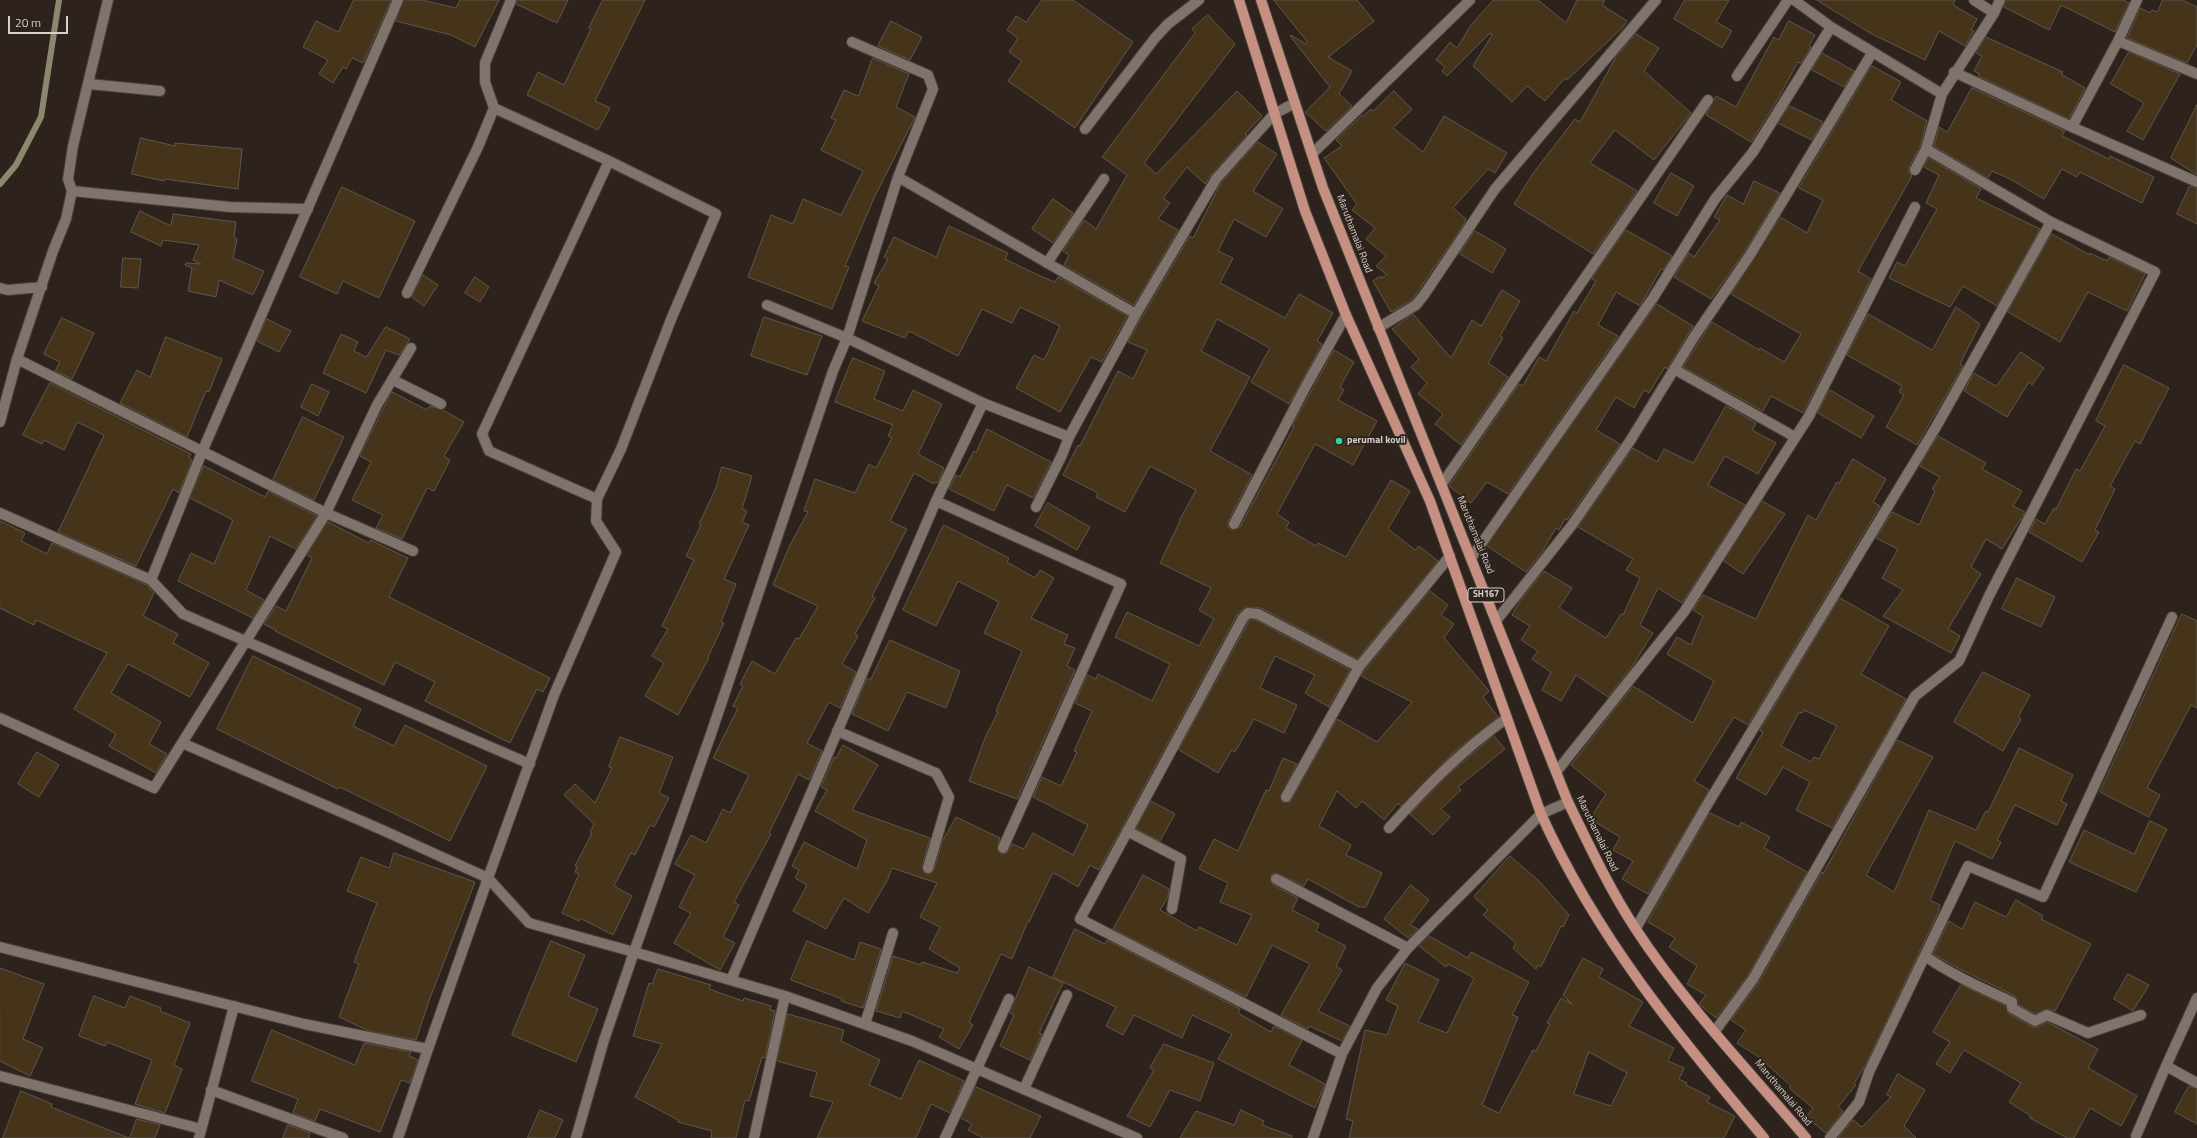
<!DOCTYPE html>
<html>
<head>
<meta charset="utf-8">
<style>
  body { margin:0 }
  #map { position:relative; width:2197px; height:1138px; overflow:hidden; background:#2d231c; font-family:"Titillium Web",sans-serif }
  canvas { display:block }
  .scale { position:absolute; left:8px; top:16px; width:60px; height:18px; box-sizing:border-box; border:2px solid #d6d0cb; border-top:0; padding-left:5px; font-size:12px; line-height:14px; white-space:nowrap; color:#d6d0cb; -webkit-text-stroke:3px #2d231c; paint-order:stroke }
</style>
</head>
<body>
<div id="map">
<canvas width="2197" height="1138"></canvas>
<div class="scale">20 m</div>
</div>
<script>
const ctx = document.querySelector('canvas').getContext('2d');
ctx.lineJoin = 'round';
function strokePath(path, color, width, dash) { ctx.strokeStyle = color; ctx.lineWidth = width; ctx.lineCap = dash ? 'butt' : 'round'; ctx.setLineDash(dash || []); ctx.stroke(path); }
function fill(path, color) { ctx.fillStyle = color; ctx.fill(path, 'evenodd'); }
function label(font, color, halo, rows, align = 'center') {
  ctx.font = font + ' "Titillium Web",sans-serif'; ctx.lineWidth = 3.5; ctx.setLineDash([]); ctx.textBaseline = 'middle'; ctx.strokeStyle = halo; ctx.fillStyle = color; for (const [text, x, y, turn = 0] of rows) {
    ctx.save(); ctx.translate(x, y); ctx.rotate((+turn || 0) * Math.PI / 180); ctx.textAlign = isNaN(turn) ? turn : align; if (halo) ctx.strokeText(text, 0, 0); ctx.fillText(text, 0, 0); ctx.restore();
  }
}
strokePath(new Path2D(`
  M0 184 16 165 41 117 59 0`), '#8c876f', 6);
const building = new Path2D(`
  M354 0H391L363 63 352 58 346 69 343 67 333 83 319 74 328 60 303 47 316 21 338 32Z
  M404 0H422L456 8 460 0H499L475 47 451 35 396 21Z
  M517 0H568L557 23 516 4Z
  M603 0H645L595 101 610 108 598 130 527 95 538 72 564 85 591 29 589 28Z
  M1042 0H1073L1133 42 1075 128 1008 81 1022 61 1009 52 1018 38 1007 30 1016 16 1026 22Z
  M1274 0H1357L1374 21 1328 57 1352 71 1339 94 1352 106 1326 131 1305 112 1330 87 1290 36 1291 35 1306 44 1307 42Z
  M1494 0H1538L1566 23 1577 0H1605L1602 5 1627 21 1622 28 1567 80 1565 78 1545 101 1527 86 1512 102 1473 66 1492 35 1490 33 1447 76 1442 71 1445 67 1436 60 1450 42 1457 48 1471 25Z
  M1685 0H1729L1716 22 1732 31 1722 48 1674 19Z
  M1817 0H1955L1953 5 1977 19 1971 30 1974 31 1965 46 1939 31 1925 60 1870 33Z
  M2006 0H2123L2129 3 2115 32 2061 5 2049 30 2004 7Z
  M2163 0H2182L2197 7V45L2187 63 2127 38 2140 8 2150 13 2152 10 2157 12Z
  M1208 15 1235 44 1144 163 1156 174 1237 91 1262 116 1245 134 1247 135 1211 175 1205 184 1187 167 1163 198 1170 203 1158 219 1178 230 1134 305 1064 265 1069 255 1063 251 1084 220 1096 229 1127 175 1102 157 1195 33 1192 29Z
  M891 21 922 37 910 60 878 46Z
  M1789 21 1815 35 1809 46 1811 47 1801 63 1798 62 1779 97 1751 142 1706 115 1716 96 1736 107 1774 37 1778 40Z
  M1636 34 1659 48 1644 71 1691 113 1654 160 1615 130 1590 163 1637 191 1593 254 1514 204 1534 172 1575 119 1580 122 1616 57Z
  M1986 37 2063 72 2061 74 2085 88 2069 119 1978 76 1980 74 1974 71 1982 56 1976 53Z
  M2129 52 2180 74 2143 140 2127 131 2144 103 2111 84Z
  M1822 53 1854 71 1844 87 1812 70Z
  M873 58 909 74 896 107 915 117 874 198 845 266 849 267 832 309 748 277 771 215 793 224 803 199 841 215 863 171 821 150 836 120 831 118 844 90 858 96Z
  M1872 66 1901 82 1891 100 1927 121 1920 147 1909 167V173L1912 176 1858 271 1871 279 1803 413 1771 396 1763 411 1683 367 1712 322 1759 350 1760 348 1784 362 1801 334 1731 294 1780 217 1807 233 1823 200 1799 188Z
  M1972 88 2065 131 2062 136 2109 159 2110 156 2154 177 2142 203 2080 172 2077 177 2062 169 2044 199 2010 179 1992 171 1988 178 1934 146 1939 127 1947 132Z
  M1394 91 1412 109 1393 128 1423 152 1444 116 1507 153 1495 173 1488 169 1453 208 1466 219 1464 224 1412 300 1391 312 1373 281 1380 276 1381 278 1387 275 1376 266 1386 256 1366 239 1375 228 1352 210 1357 204 1324 158 1342 146 1336 140 1362 115 1363 116 1371 109 1373 111Z
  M2197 105V175L2171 158Z
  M1790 106 1823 122 1812 140 1778 123Z
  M141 138 175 146V143L242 149 238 189 165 179 164 181 132 174Z
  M1258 142 1277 154 1253 191 1283 209 1266 237 1234 219 1218 251 1233 258 1220 283 1285 318 1299 294 1333 313 1317 341 1322 344 1289 404 1251 382 1270 348 1217 319 1201 351 1250 377 1210 451 1252 475 1228 521V527L1234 530 1240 527 1294 427 1292 426 1334 350 1354 362 1340 387 1344 390 1338 400 1377 421 1353 465 1315 444 1277 514 1289 522 1286 528 1316 546 1318 543 1346 557 1391 480 1410 491 1388 529 1415 550 1419 546 1438 561 1357 659 1261 608 1246 607 1238 613 1099 870 1090 865 1078 887 1054 873 1051 876 1029 922 1028 921 1012 959 1001 954 969 1022 973 1025 959 1049 939 1037 944 1029 902 1011 900 1018 876 1011 893 956 921 965 922 962 957 973 960 968 929 949 940 927 920 917 937 883 892 868 888 879 868 913 844 898 826 929 793 911 807 885 795 878 799 870 792 866 804 842 857 869 867 840 815 811 827 790 821 787 834 757 836 758 843 745 878 765 852 810 930 838 922 867 926 874H930L934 870 942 842 956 817 1000 838 997 848 1001 854 1007 853 1012 844 1024 849 1033 833 1073 855 1088 825 1033 797 1042 777 1061 786 1077 752 1074 751 1092 711 1075 703 1087 675 1096 679 1098 674 1152 701 1170 664 1115 637 1127 612 1199 646 1214 619 1199 610 1211 588 1160 563 1180 521H1179L1196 490 1150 466 1125 512 1096 497 1098 493 1063 475 1078 445 1080 446 1118 371 1133 379 1147 350 1128 342 1142 317 1190 236 1193 238 1221 183Z
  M1929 158 1981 189 1976 198 2040 229 1997 306 1963 286 1950 307 1889 278 1897 262 1905 266 1937 209 1926 203 1939 175 1924 167Z
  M1671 173 1694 186 1677 216 1654 203Z
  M1754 181 1780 193 1745 251 1711 299 1674 277 1689 253 1694 257 1720 220 1714 217 1727 195 1743 204Z
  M2190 186 2197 188V224L2177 214Z
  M342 187 415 221 379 298 343 281 337 294 300 277Z
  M1053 199 1073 213 1053 243 1032 229Z
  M140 211 171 226 173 214 236 222 234 238 237 239 233 258 264 271 253 295 219 280 216 297 188 291 192 268 185 265 186 263 201 264 193 260 199 245 163 240 161 246 131 232Z
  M949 226 1008 253 1005 259 1040 276 1055 282 1058 277 1127 316 1102 362 1091 357 1060 412 1016 388 1034 355 1044 360 1060 326 1020 307 1012 323 982 309 958 356 909 331 905 338 862 321 879 286 874 283 888 259 884 257 894 237 936 257Z
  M1626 230 1672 256 1663 270 1661 269 1640 306 1616 292 1598 325 1618 336 1508 494 1487 482 1471 503 1449 486 1519 384 1523 386 1539 357 1546 361 1574 311 1577 313 1596 281 1592 279Z
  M1475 231 1506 249 1492 273 1460 254Z
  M2052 234 2090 255V253L2107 261 2109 257 2145 274 2127 311 2088 292 2060 342 2008 312Z
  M123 258 141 259 138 288 121 287Z
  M423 275 438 285 424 306 412 297Z
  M475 277 489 287 480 302 465 293Z
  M1502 290 1520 301 1500 336 1503 338 1488 363 1508 377 1461 445 1435 424 1443 414 1418 394 1427 383 1411 367 1419 359 1392 329 1413 314 1451 358 1472 320 1481 326Z
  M1657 304 1693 326 1667 369 1665 367 1649 393 1644 390 1634 408 1616 397 1596 430 1620 444 1567 520 1565 519 1559 530 1556 528 1542 552 1526 572 1487 546Z
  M1956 307 1980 324 1960 364 1963 366 1917 445 1886 427 1904 395 1899 392 1902 386 1847 355 1868 314 1932 350Z
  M764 317 822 336 807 375 751 356Z
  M62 318 94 333 72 379 55 371 60 362 44 354Z
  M267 319 291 331 279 352 257 341Z
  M386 327 410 339 399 355 386 350 366 393 323 373 341 334 358 342 354 351 366 357Z
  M166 337 222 359 209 392 206 391 187 437 120 403 137 370 150 377Z
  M2021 352 2044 368 2032 385 2029 382 2007 417 1964 391 1974 373 1996 386Z
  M853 358 885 371 874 399 903 411 913 390 942 404 918 454 944 468 938 483 935 482 934 484 914 473 890 521 907 529 872 596 875 598 855 634 858 636 842 664 856 672 840 708 829 702 807 743 822 751 809 780 798 774 769 833 771 834 734 902 739 905 723 937 735 943 720 970 674 943 691 913 679 907 695 875 675 864 691 835 706 843 723 809 730 813 749 775 713 758 738 708 733 706 743 686 740 684 752 661 775 674 796 638 799 639 818 606 773 585 790 545 808 512 804 511 815 479 855 493 869 464 876 468 892 438 888 436 893 425 835 402Z
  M2124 365 2169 388 2140 444 2135 441 2110 486 2115 489 2095 530 2099 532 2082 562 2029 532 2036 519 2045 524 2054 508 2056 509 2076 469 2080 471 2105 426 2096 421Z
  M50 383 191 454 189 458 192 460 179 493 173 489 136 566 58 532 104 435 77 422 64 450 44 440 42 444 23 435Z
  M312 384 329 392 318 416 301 407Z
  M1830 390 1874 416 1861 438 1818 413Z
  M392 392 427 410 430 406 443 410 464 422 444 456 450 460 434 491 427 488 402 539 376 528 383 515 352 500 371 462 360 456Z
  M1726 406 1756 423 1752 430 1776 443 1758 474 1725 456 1708 485 1745 505 1682 603 1658 588 1640 625 1653 633 1633 665 1608 697 1576 675 1561 701 1542 690 1551 672 1532 659 1538 651 1521 640 1530 626 1512 615 1520 601 1544 571 1572 588 1559 608 1606 638 1621 614 1623 615 1640 578 1626 570 1633 559 1578 527 1633 448 1657 462 1664 449 1693 463Z
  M303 417 344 437 314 500 273 480Z
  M987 429 1051 462 1033 498 1007 485 994 511 949 489 956 475 960 477 974 451 976 452Z
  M1938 436 1986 463 1982 469 2022 491 2013 506 2025 512 2002 549 1986 539 1971 567 1981 574 1948 629 1960 636 1951 653 1883 616 1903 590 1882 578 1898 549 1876 538 1892 512 1919 525 1935 491 1932 489 1940 477 1920 466Z
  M1853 459 1886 479 1873 502 1880 506 1748 725 1734 717 1694 781 1709 790 1648 894 1622 879 1633 861 1613 850 1620 837 1590 819 1606 794 1571 765 1633 686 1693 723 1714 681 1667 654 1677 637 1691 645 1703 616 1693 610 1703 595 1756 619 1808 515 1816 520 1837 482 1839 483Z
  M204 466 265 497 268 491 317 516 296 549 270 536 246 590 264 600 253 618 178 581 191 553 214 564 233 520 190 498Z
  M722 467 752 476 742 509 747 511 742 522 749 525 724 579 736 584 721 622 724 623 708 657 709 658 678 715 645 696 664 663 652 656 668 629 662 626 694 560 686 556 701 525 699 524 716 488Z
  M1762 501 1785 514 1743 574 1724 561Z
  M1048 503 1090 527 1077 550 1035 526Z
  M0 521 25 533 21 541 47 554 52 543 147 585 154 593 143 616 178 634 173 643 209 663 190 697 128 664 111 693 161 722 149 744 167 754 156 773 109 746 116 734 74 709 107 653 36 620 34 625 0 608Z
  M328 522 369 543 370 540 408 558 389 597 550 678 543 692 537 689 510 743 425 701 435 682 395 662 384 685 275 631 276 630 264 624 276 606 286 611 312 558 307 555Z
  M944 525 1009 558 1007 562 1035 578 1040 570 1054 578 1031 618 1068 635 1064 644 1075 648 1067 666 1075 670 1017 799 969 781 985 738 998 712 996 711 1022 651 984 633 999 602 958 581 936 626 903 610Z
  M2017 578 2055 597 2041 627 2002 609Z
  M1430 591 1448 605 1441 615 1454 624 1444 638 1489 691 1483 697 1498 717 1455 751 1401 806 1398 803 1384 820 1362 801 1356 808 1337 791 1319 826 1351 845 1346 855 1382 873 1366 907H1359L1308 879 1304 886 1276 873 1272 874 1270 879 1273 885 1298 898 1292 910 1319 924 1316 931 1346 946 1336 966 1342 970 1318 1011 1350 1026 1342 1041 1309 1026 1308 1029 1281 1015 1310 964 1272 945 1246 997 1113 929 1143 875 1169 889 1168 897 1160 910 1197 931 1199 927 1237 945 1252 915 1220 902 1228 883 1199 869 1214 839 1238 851 1266 790 1269 791 1283 758 1297 764 1280 797 1282 802H1290L1337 719 1377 742 1412 702 1361 676Z
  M1840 598 1889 626 1861 674 1906 699 1832 828 1796 810 1810 782 1783 767 1766 795 1736 778 1763 732 1760 731ZM1804 710 1837 726 1819 759 1814 757 1811 762 1781 746 1799 712 1802 713Z
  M2182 614 2197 621V708L2191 705 2147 788 2160 795 2149 817 2100 792Z
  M1250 620H1256L1350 670 1329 707 1305 693 1315 675 1275 656 1260 688 1297 705 1284 733 1254 719 1235 752 1232 750 1218 773 1179 750Z
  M890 640 960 671 946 708 907 692 888 731 852 714 867 678 870 680Z
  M253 656 361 709 353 726 394 746 405 725 487 766 450 841 340 787 338 789 217 729Z
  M1983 672 2030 695 2018 717 2021 719 2003 751 1954 722Z
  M1494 736 1505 749 1458 787 1461 790 1441 809 1450 817 1433 835 1410 814 1449 774Z
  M620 737 673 757 659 793 669 798 654 827 650 825 635 855 631 853 614 886 632 896 613 935 580 918 579 921 562 913 579 874 575 872 577 867 575 866 592 833 590 832 594 824 564 795 575 784 595 803 612 768 609 767Z
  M1897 740 1933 757 1866 875 1894 892 1929 810 1976 830 1986 811 1988 812 2019 748 2073 775 2061 801 2067 804 2057 825 2015 805 1997 840 2001 842 1992 859 1955 841 1930 900 1940 905 1937 915 1867 1062 1854 1084 1856 1085 1838 1107 1843 1111 1826 1133 1806 1117 1813 1108 1789 1088 1791 1086 1759 1057 1737 1043 1746 1030 1731 1020 1759 982 1822 872 1823 873Z
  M37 752 59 765 39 797 18 784Z
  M1151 801 1175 814 1160 841 1136 829Z
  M1710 813 1739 827 1741 822 1770 837 1764 848 1807 872 1748 975 1716 1018 1699 1004 1706 995 1687 984 1697 966 1669 947 1675 938 1648 922Z
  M2150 821 2167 829 2136 892 2069 862 2084 830 2134 854Z
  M394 853 475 882 430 998 416 1040 369 1031 339 1017 359 964 354 962 377 903 347 891 361 857 389 868Z
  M1510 856 1539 881 1569 915 1563 927 1561 926 1541 967 1538 965 1536 969 1513 948 1516 943 1483 915 1488 910 1474 897Z
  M1411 885 1429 900 1410 925 1418 929 1408 938 1384 919Z
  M2016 900 2043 916 2041 919 2091 944 2055 1011 2047 1009 2035 1014 2018 1004 2015 996 1960 969 1933 954 1949 921 1962 929 1975 902 2006 917Z
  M1075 929 1105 944 1107 940 1240 1009 1238 1013 1271 1032 1274 1026 1302 1040 1289 1065 1325 1084 1315 1108 1218 1059 1232 1034 1192 1015 1182 1038 1134 1015 1123 1035 1106 1026 1116 1007 1053 977Z
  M1429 936 1468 958 1471 952 1529 982 1512 1015 1518 1017 1482 1105 1499 1113 1533 1050 1536 1051 1550 1024 1547 1023 1561 998 1572 1004 1563 995 1583 958 1603 969 1599 977 1643 1002 1629 1026 1674 1048 1668 1061 1684 1068 1679 1079 1687 1083 1686 1085 1710 1097 1707 1102 1735 1116 1724 1138H1349L1353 1121 1346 1119 1365 1030 1387 1035 1398 1006 1386 1000 1405 963 1439 980 1418 1022 1447 1033 1474 978 1448 964 1446 967 1419 946ZM1589 1052 1627 1073 1611 1106 1574 1094Z
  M551 941 585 955 568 996 598 1009 576 1062 512 1035Z
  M807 941 854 960 860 942 881 949 863 1008 841 1001 842 999 791 980Z
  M1029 967 1063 983 1039 1033 1042 1034 1030 1060 1000 1046 1014 1015 1010 1013Z
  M0 968 44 984 23 1039 43 1048 30 1076 0 1061Z
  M658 969 711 985 709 989 743 1001 744 998 771 1006 770 1010 775 1011 765 1058 762 1057 749 1101 745 1100 736 1138H711L712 1131 678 1122V1120L635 1097 662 1044 633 1036 649 983 652 984Z
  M2128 974 2149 985 2133 1011 2114 999Z
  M1961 985 2006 1006 2008 1013 2032 1027H2038L2047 1022 2098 1049 2088 1068 2137 1096 2121 1126 2090 1108 2074 1138H2067L2030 1118 2031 1116 2009 1102 2021 1083 1964 1050 1950 1073 1936 1064 1950 1042 1933 1032Z
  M94 996 125 1008 130 996 161 1008 160 1011 190 1023 174 1065 182 1069 165 1113 135 1104 152 1060 107 1042 105 1046 79 1036Z
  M788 1014 844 1030 841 1041 880 1060 869 1085 901 1099 919 1060 964 1081 950 1113 931 1104 916 1138H817L833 1102 810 1096 817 1072 777 1061Z
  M272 1030 355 1065 364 1043 411 1052 409 1056 418 1060 413 1075 409 1083 401 1080 380 1132 320 1109 315 1121 293 1113 298 1099 252 1081Z
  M1164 1044 1214 1063 1200 1101 1170 1090 1150 1127 1127 1116 1154 1070 1150 1068Z
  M1898 1074 1925 1090 1904 1126 1916 1138H1838L1853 1120 1862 1127 1891 1097 1887 1095Z
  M2189 1086 2197 1089V1124L2175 1112Z
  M976 1087 1041 1116 1030 1138H983L968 1130 972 1124 961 1118Z
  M21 1091 52 1104 51 1107 129 1138H3Z
  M540 1110 563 1120 555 1138H528Z
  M1241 1110 1264 1121 1262 1125 1292 1136V1138H1180L1196 1111 1234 1125Z
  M137 1119 160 1125 155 1138H130Z
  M288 1125 310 1133 309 1138H283Z`);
fill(building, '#453419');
strokePath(building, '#5e574d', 1);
const service = new Path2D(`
  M1085 129 1155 38 1168 24 1199 0`);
const minor = new Path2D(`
  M398 0 202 452 151 580 183 614 530 764
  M1794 0 1831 27 1942 94
  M1974 0 1994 13
  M2137 0 2118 41 2197 74
  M852 42 928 75 933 89 898 177
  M1954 72 2072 127 2197 182
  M1737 76 1788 0
  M89 84 160 91
  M2072 127 2118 41
  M1312 154 1470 0
  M1915 170 1926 149
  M72 191 68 179 73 146 108 0
  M1047 263 1104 179
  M0 288 8 290 42 287
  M407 293 478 147 494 108 485 82V63L511 0
  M767 305 847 338 898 177 1136 314
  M1378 328 1416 305 1424 295 1495 189 1656 0
  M17 359 326 513 413 551
  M1674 369 1795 437
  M393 380 441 404
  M0 422 17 359 53 251 66 219 72 191 230 207 308 209
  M1442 484 1708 100
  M597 499 489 451 482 434 609 161
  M936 501 1121 584 1003 848
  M1036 507 1062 455 1069 437 1136 314 1216 179 1274 114 1295 103
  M0 513 151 580
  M1234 524 1306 386 1346 315
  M1472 557 1653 298 1715 199 1753 152 1831 27
  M1496 621 1572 525 1630 441 1694 337 1750 255 1872 53
  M0 718 154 788 182 743 380 829 488 878 554 695 616 552 596 521 597 499 621 449 672 317 716 214 609 161 494 108
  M837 731 936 773 949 797 928 868
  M182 743 326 513 377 405 411 348
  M1557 771 1684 612 1809 416 1915 207
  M1286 797 1359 667
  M1389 828C1426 787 1462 750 1507 718
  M1127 831 1181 859 1172 909
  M1276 879 1408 948
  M1636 928 1707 805 1936 427 2051 222 1926 149 1942 94 1994 13 2000 0
  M0 947 304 1024 428 1049 488 878 529 923 634 952 604 1040 576 1138
  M1925 956C1952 975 1982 988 2012 1002V1008L2035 1021 2047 1015 2088 1033 2141 1015
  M731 980 936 501 983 403
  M785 996 634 952 711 734 833 371 847 338 983 403 1069 437
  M865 1024 893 933
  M1715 1031 1753 979 1915 696 1959 661 1989 596 2155 272 2051 222
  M1342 1054 1080 919 1243 618 1248 613 1258 614 1359 667 1450 556
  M2166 1066 2197 998
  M0 1076 201 1129
  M1024 1089 1067 995
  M211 1090 343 1138
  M2136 1136 2166 1066 2197 1083
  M199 1138 234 1006
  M398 1138 428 1049
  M754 1138 785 996 912 1041 1137 1138
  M945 1138 1009 999
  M1313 1138 1342 1054 1377 988 1408 948 1541 814 1568 802
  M1830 1138 1859 1102 1869 1072 1968 866 2043 897 2172 617`);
const primary = new Path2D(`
  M1239 0 1305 211 1346 315 1430 501 1541 814C1596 936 1678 1036 1764 1138
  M1261 0 1323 188 1568 802C1589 845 1609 888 1635 928 1684 1003 1748 1070 1806 1138`);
strokePath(service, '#473f3a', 12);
strokePath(minor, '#473f3a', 12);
strokePath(primary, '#473f3a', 12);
strokePath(service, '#7f736b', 10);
strokePath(minor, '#7f736b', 10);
strokePath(primary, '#c59082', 10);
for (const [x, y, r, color] of [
  [1339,441,4,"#32d4a8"]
]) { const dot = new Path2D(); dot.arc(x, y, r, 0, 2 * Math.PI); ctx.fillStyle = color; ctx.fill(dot); strokePath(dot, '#2d231c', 1.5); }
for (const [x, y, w] of [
  [1486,595,36]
]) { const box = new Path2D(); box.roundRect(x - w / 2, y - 7, w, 14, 3); ctx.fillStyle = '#2d231c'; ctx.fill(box); strokePath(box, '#d6d0cb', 1); }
label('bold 9px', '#d6d0cb', null, [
  ["SH167",1486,595]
]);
label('10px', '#d6d0cb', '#2d231c', [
  ["Maruthamalai Road",1354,234,69],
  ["Maruthamalai Road",1475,535,68],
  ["Maruthamalai Road",1597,834,64],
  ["Maruthamalai Road",1783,1093,50]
]);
label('bold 10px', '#d6d0cb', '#2d231c', [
  ["perumal kovil",1347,441]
], 'left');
</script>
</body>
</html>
